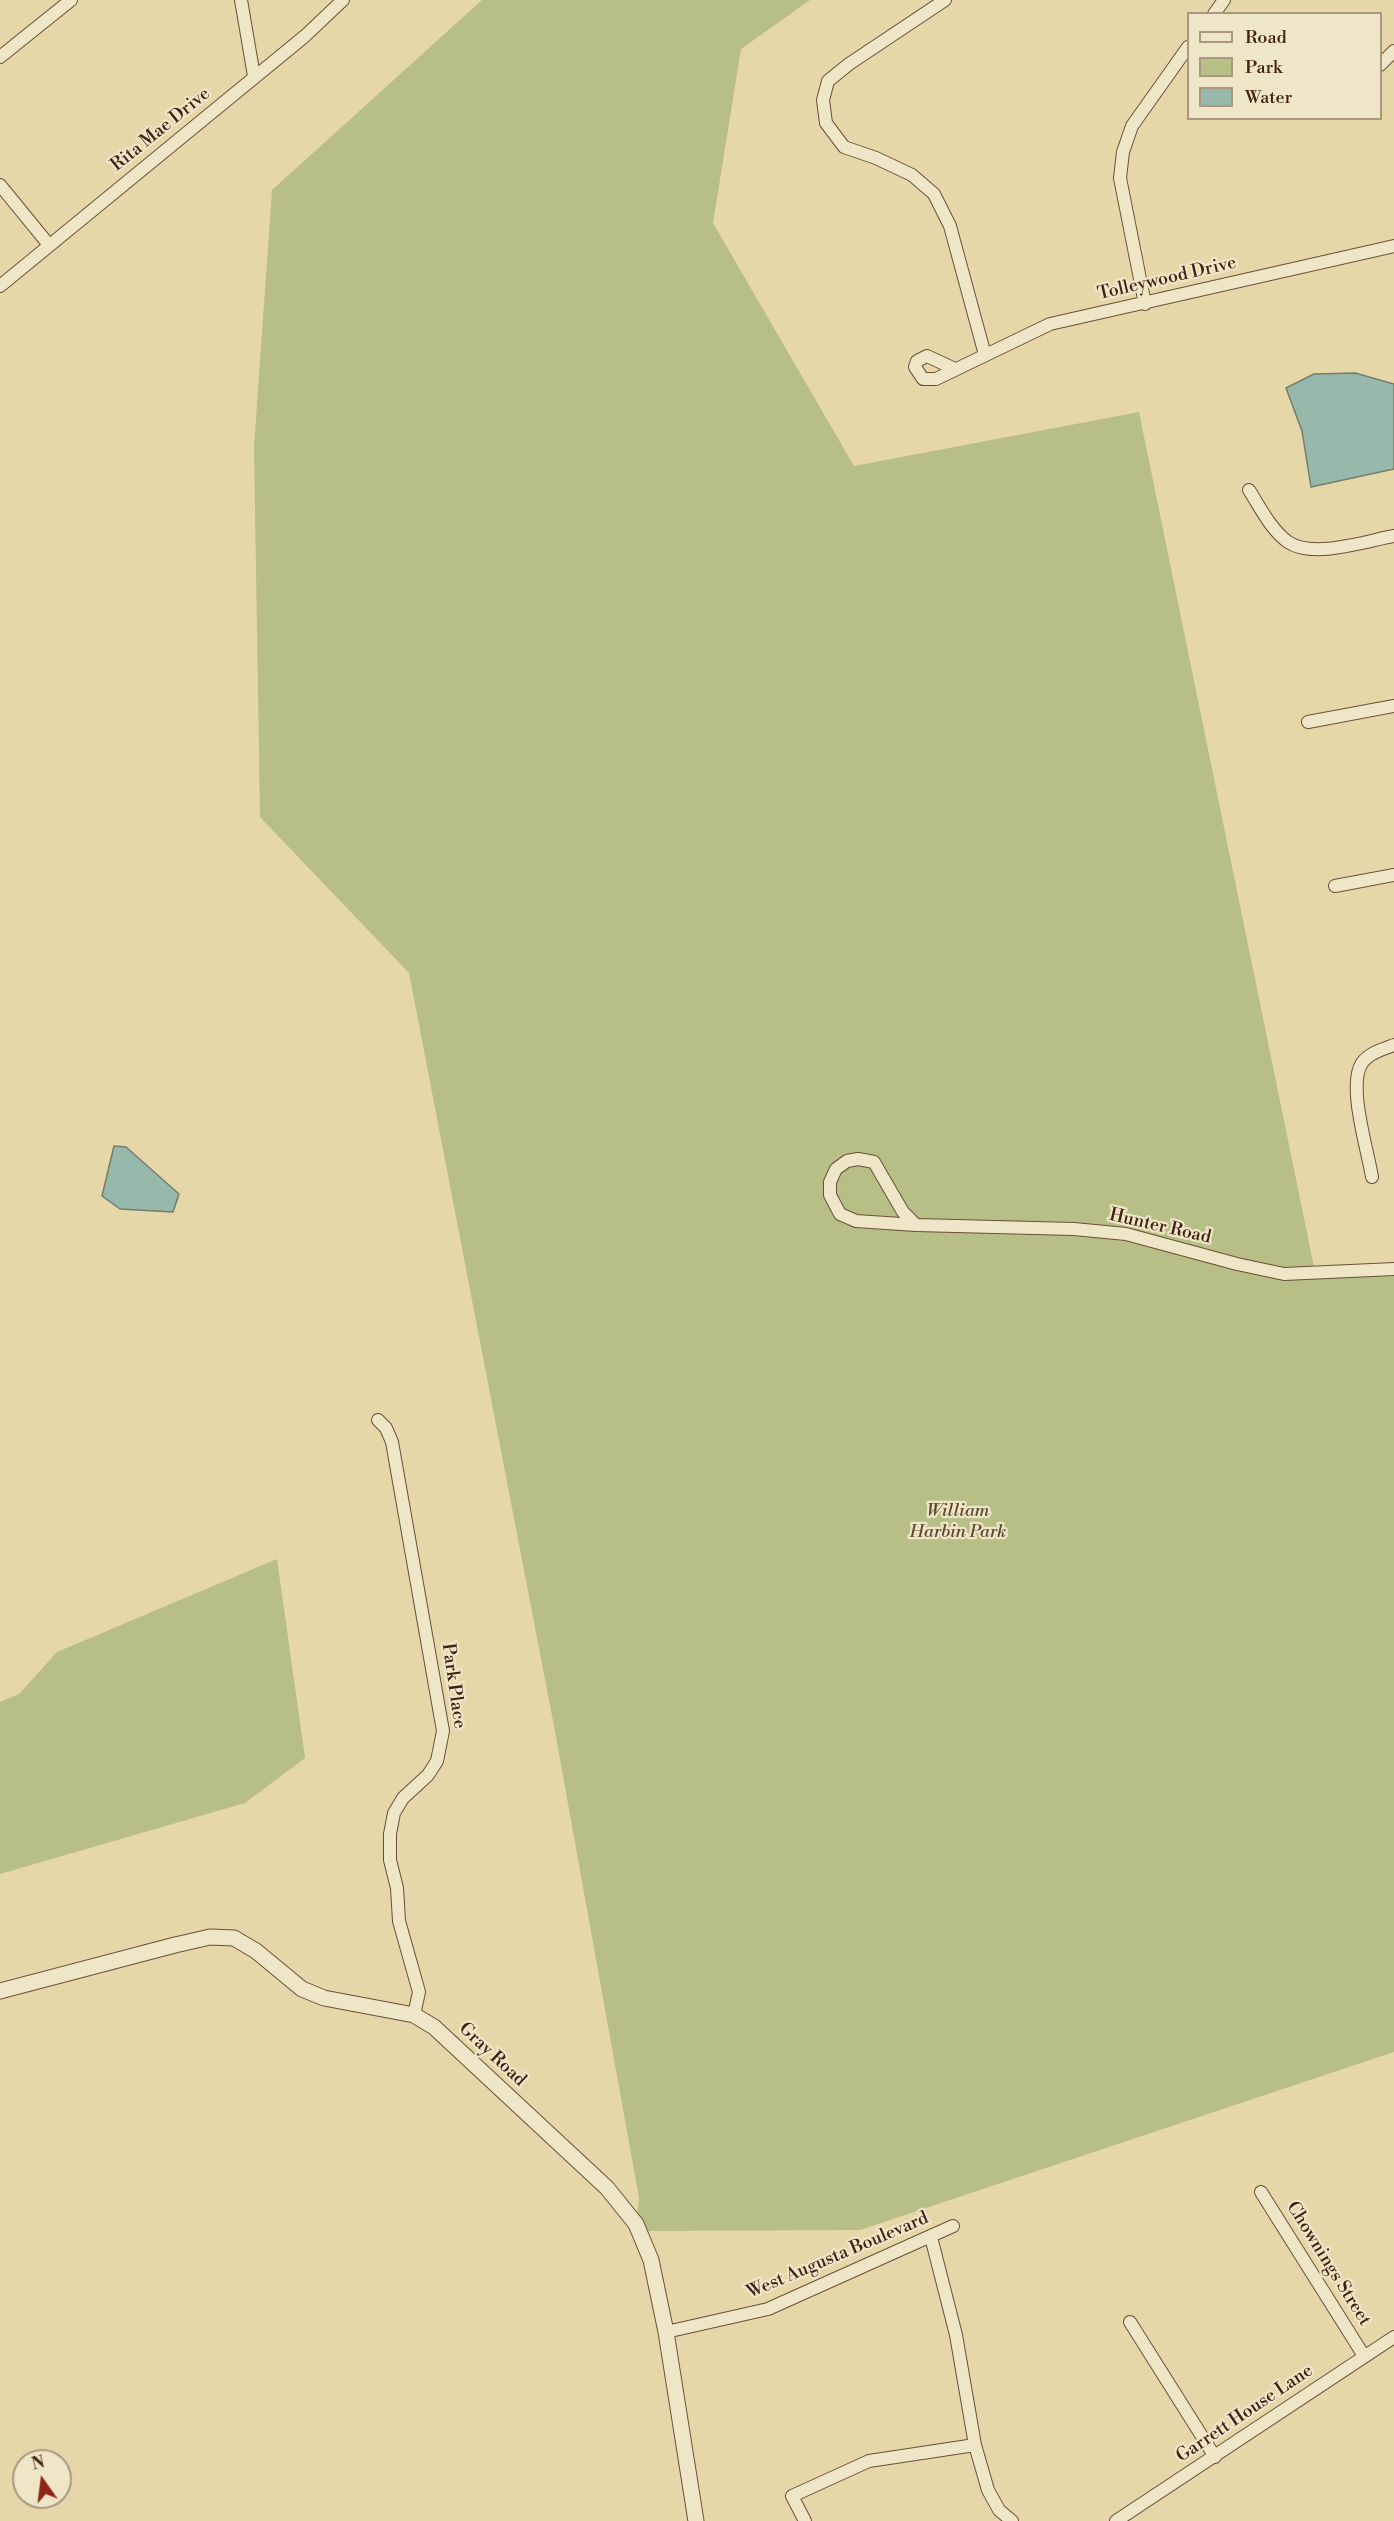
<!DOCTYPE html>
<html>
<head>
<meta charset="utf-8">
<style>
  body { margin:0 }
  #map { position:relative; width:1394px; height:2521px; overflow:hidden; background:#e6d7a9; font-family:"Libre Bodoni",serif }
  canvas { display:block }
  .legend { position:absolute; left:1187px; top:12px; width:195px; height:108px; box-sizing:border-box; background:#efe5c7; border:2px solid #a9977f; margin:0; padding:8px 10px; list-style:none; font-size:18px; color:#402212 }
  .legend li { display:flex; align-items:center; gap:12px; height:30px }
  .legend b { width:30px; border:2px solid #a9977f }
  .north { position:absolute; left:12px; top:2449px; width:60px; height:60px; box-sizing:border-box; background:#efe5c7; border:2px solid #a9977f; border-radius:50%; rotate:346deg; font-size:16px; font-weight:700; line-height:24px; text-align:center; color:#402212 }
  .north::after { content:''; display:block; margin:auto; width:21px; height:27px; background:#8f2418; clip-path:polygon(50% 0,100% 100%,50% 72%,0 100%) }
</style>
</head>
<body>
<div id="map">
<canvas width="1394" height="2521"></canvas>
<ul class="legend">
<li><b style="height:8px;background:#efe5c7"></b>Road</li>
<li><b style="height:16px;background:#b7be86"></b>Park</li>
<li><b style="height:16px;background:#96b9ac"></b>Water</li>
</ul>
<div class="north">N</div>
</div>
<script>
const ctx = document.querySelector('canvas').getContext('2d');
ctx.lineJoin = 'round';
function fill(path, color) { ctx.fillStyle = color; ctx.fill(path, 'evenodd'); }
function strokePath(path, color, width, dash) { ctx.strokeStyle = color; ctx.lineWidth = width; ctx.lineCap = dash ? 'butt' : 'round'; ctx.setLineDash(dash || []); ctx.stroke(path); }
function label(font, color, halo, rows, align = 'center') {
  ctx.font = font + ' "Libre Bodoni",serif'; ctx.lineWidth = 4.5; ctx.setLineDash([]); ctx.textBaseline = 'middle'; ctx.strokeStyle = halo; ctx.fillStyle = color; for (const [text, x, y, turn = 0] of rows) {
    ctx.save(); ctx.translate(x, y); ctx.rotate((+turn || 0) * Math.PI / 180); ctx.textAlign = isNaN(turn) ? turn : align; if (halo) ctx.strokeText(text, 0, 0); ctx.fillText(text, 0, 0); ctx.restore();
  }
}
fill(new Path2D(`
  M482 0H810L741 49 713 223 854 466 1139 412 1315 1272 1394 1270V2052L860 2230 640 2231 636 2224 639 2198 554 1726 409 973 260 817 254 447 272 190Z
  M277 1559 305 1758 245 1803 0 1874V1702L19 1694 57 1652Z`), '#b7be86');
const water = new Path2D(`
  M1355 373 1394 384V469L1311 487 1302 431 1286 388 1314 374Z
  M114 1146 126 1147 179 1194 173 1212 120 1209 102 1196Z`);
fill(water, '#96b9ac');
strokePath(water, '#747d6e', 1.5);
const minor = new Path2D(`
  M241 0 254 76
  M945 0 849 64 828 81 823 100 826 123 844 147 876 158 912 175 934 194 950 226 985 355
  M1214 14 1224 0
  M0 57 71 0
  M1380 65 1394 51
  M0 185 49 245
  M0 286 305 36 343 0
  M1145 304 1120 178 1123 152 1132 126 1188 47
  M955 369 927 356 917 361 915 367 923 379H936L1050 324 1394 246
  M1249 490C1260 507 1271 530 1288 542 1313 559 1366 541 1394 536
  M1308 722 1394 706
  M1335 886 1394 875
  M1372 1177C1368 1151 1347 1085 1362 1063 1369 1053 1383 1049 1394 1045
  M916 1225 903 1212 874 1162 858 1159 847 1161 836 1169 830 1182V1195L840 1214 856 1221 916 1225 1074 1229 1126 1234 1237 1264 1284 1274 1394 1269
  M378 1420 386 1428 392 1442 443 1731 437 1761 428 1775 403 1798 394 1813 390 1834V1860L397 1888 399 1921 419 1992 414 2015
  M1261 2192 1364 2356
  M931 2237 956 2335 975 2445 988 2490 999 2510 1012 2521
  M1130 2322 1215 2457
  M666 2332 768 2309 953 2226
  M805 2521 792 2496 869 2461 975 2445
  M1116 2521 1394 2337`);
const tertiary = new Path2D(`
  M0 1991 175 1945 210 1937 234 1938 256 1951 302 1989 324 1998 414 2015 434 2027 607 2188 636 2224 651 2260 666 2332 696 2521`);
strokePath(minor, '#6a4f38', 14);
strokePath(tertiary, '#6a4f38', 17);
strokePath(minor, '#efe5c7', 12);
strokePath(tertiary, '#efe5c7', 15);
label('18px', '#402212', '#efe5c7', [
  ["Rita Mae Drive",161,130,-39],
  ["Tolleywood Drive",1167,279,-13],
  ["Hunter Road",1160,1227,13],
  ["Park Place",453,1686,82],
  ["Gray Road",492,2055,43],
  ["West Augusta Boulevard",838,2256,-23],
  ["Chownings Street",1328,2264,58],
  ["Garrett House Lane",1245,2414,-34]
]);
label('italic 18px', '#5e492f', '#efe5c7', [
  ["William",958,1512],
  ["Harbin Park",958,1533]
]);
</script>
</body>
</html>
